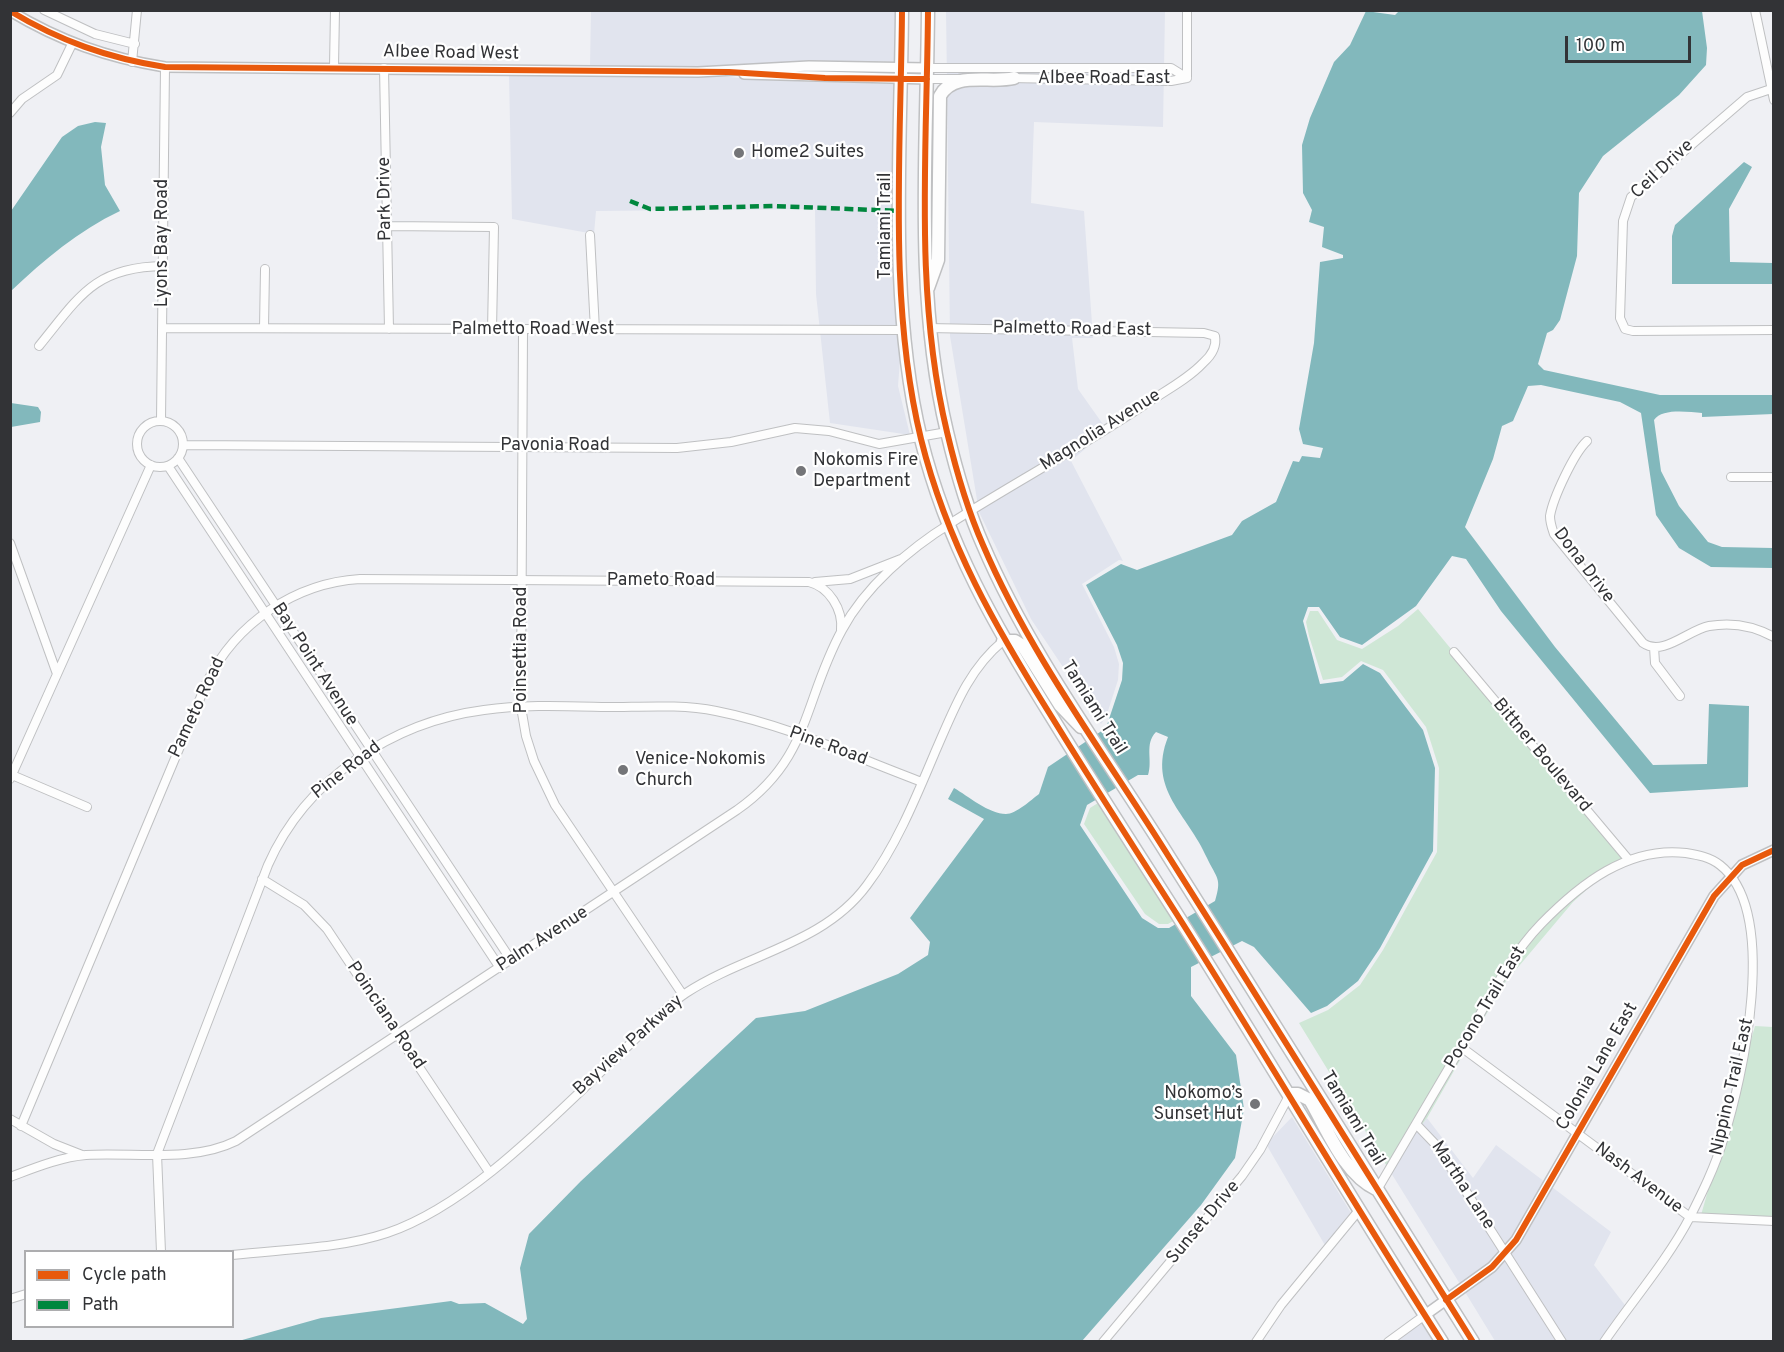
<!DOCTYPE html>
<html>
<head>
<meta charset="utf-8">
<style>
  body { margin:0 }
  #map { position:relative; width:1784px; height:1352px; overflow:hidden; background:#eff0f4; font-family:Overpass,sans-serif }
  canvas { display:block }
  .frame { position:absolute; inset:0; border:12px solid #323336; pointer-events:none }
  .legend { position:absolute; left:24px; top:1250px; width:210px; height:78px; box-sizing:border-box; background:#fff; border:2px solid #adadaf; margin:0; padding:8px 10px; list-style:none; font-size:18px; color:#323336 }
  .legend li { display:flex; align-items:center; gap:12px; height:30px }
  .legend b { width:30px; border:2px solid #adadaf }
  .scale { position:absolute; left:1565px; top:36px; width:126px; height:27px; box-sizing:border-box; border:3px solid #323336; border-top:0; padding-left:8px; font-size:18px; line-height:21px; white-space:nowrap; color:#323336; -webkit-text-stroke:4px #fff; paint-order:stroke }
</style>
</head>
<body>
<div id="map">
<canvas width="1784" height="1352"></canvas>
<div class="frame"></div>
<ul class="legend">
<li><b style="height:8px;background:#e8590c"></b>Cycle path</li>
<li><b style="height:8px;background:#00873e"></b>Path</li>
</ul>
<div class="scale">100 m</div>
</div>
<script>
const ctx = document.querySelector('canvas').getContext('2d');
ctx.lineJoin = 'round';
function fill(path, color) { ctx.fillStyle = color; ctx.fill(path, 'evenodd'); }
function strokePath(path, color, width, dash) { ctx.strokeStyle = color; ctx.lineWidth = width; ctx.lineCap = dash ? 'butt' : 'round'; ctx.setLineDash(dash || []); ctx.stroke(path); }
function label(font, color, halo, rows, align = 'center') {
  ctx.font = font + ' Overpass,sans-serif'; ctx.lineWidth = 4.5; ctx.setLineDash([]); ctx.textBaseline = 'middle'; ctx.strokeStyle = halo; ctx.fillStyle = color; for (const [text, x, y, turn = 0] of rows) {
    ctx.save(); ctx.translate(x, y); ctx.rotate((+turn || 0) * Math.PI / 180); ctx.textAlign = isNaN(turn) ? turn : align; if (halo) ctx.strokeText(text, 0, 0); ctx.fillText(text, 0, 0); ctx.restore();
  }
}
fill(new Path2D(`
  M591 11H897V62L808 61 698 67 590 66Z
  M946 11H1165L1163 127 1034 122 1031 203 1084 211 1093 338H1072L1078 389 1107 430 1071 461 1123 561 1119 560 1082 584 1114 647 1119 664 1118 680 1106 717 1101 724 1031 619 979 512 950 336 947 93 959 86H1001L1019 82 1017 73 947 81Z
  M509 75 729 77 760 80 897 84 901 347 898 386 910 435 830 423 816 294 815 209 596 211 594 234 512 219Z
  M1292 1117 1356 1221 1326 1247 1266 1144Z
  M1427 1118 1473 1178 1496 1145 1545 1182 1513 1237 1490 1263 1460 1284 1388 1168Z
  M1552 1187 1611 1232 1594 1265 1628 1309 1606 1341H1495L1465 1292 1509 1257 1529 1229Z
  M1418 1319 1434 1341H1395Z`), '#e1e4ee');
fill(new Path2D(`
  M1418 609 1623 857 1573 902 1503 985 1427 1118 1388 1168 1299 1023 1328 1010 1360 985 1383 950 1437 852 1439 768 1426 727 1383 670 1361 661 1342 677 1323 680 1309 636 1306 622 1310 611H1318L1337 640 1362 649 1398 626Z
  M1098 803 1175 920 1168 924H1159L1145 914 1084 824 1090 808Z
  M1755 1026 1773 1027V1217L1701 1215Z`), '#cfe7d6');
fill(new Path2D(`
  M1400 10 1702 11 1707 48 1706 65 1679 95 1603 156 1579 193 1577 256 1560 320 1553 330 1547 333 1538 364 1544 370 1660 395H1773V414L1702 417V413C1688 412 1662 408 1654 420L1661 471 1679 506 1708 542 1722 547 1773 548V568L1711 567 1679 548 1656 515 1641 413 1620 402 1541 385 1528 386 1513 421 1502 426 1493 459 1465 527 1555 647 1653 765 1707 764 1709 704 1749 706 1748 787 1650 793 1501 611 1466 559 1452 556 1416 606 1362 645 1340 637 1319 607H1308L1303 621 1320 684 1343 681 1363 664 1380 673 1423 730 1435 768 1433 851 1380 948 1358 981 1327 1006 1311 1013 1254 947 1242 941 1191 967V996L1236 1055 1244 1109 1235 1158 1201 1205 1082 1341 235 1342 321 1318 451 1301 459 1304 485 1303 523 1324 527 1319 520 1268 529 1234 581 1181 756 1018 805 1011 898 974 928 955 930 942 910 918 984 819 948 799 954 788C968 796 989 814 1006 814 1016 814 1031 800 1039 794L1048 767 1106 728 1122 680 1123 663 1117 645 1086 585 1121 564 1137 570 1232 535 1242 521 1276 502 1293 461 1299 462 1302 456 1320 458 1323 448 1303 444 1299 429 1314 343 1320 262 1343 258V255L1322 247 1324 227 1309 222 1312 210 1303 193 1302 145 1310 118 1334 62 1350 45 1366 11 1395 15ZM1156 732 1168 737C1147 790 1188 814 1207 858 1217 879 1222 878 1215 901L1169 928H1158L1142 918 1080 825 1087 805 1138 775H1148C1153 760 1144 744 1156 732Z
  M95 122 106 123 101 147 105 185 120 211C78 231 45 259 11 291V211L62 137 78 126Z
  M1744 162 1752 167 1729 209 1730 262 1773 263V284H1672V236L1675 225Z
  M11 403 38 407 41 412 40 422 11 427Z`), '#82b8bc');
const minor = new Path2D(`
  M44 10 95 34 135 44
  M1755 10 1774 100
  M132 62 137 10
  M334 67 335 10
  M384 68 389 329
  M927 68H1171L1187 78
  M1010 78 1171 81 1187 78
  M1187 78V10
  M927 79H959
  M1771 89 1747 97 1631 197 1623 221 1620 318 1625 329 1633 331 1774 330
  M10 113 22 99 57 75 72 44
  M386 226 494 227 492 330
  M590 235 595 330
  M162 328 904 330
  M264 328 265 269
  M523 330 521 707 526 736 534 761 555 805 683 995
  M39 346C79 297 94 267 163 266
  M161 420 165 67
  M137 444a23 23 0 1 1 46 0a23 23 0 1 1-46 0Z
  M1587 441C1574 453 1553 498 1550 516 1550 523 1552 528 1554 534L1643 643C1663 657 1688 630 1709 626 1731 622 1754 626 1774 637
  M184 445 677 448 731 442 795 428 829 431 879 444 947 432
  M178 458 511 960
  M168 466 500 968
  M1731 477H1774
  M10 543 57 674
  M815 582 850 579 901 559
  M1654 647 1655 663 1680 696
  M1454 652 1628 859
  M12 775 87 807
  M10 779 151 465
  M262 879 304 905 327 929 489 1172
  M1461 1047 1690 1217 1774 1221
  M10 1119 54 1144 82 1155
  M1416 1124 1437 1146 1562 1342
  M21 1126 207 682C236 623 295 583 360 579L809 582C829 587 843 609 841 630
  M10 1177C34 1168 61 1157 86 1155 133 1152 192 1163 236 1141L737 810C811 758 803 701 842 630 865 587 909 549 951 523 1014 483 1081 447 1144 405 1163 392 1187 380 1203 363 1211 356 1217 347 1215 336L1204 333 928 328
  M1377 1190C1408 1138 1439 1085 1470 1032 1491 995 1511 955 1541 924 1580 884 1628 846 1686 853 1698 855 1710 857 1720 865 1780 912 1743 1078 1723 1140 1715 1167 1702 1193 1690 1217 1667 1261 1632 1301 1604 1342
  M161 1252 157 1154 268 865C306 779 392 722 484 710 524 704 566 706 607 707 642 707 681 704 716 711 787 725 855 757 922 782
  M232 1255C283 1249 339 1249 387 1233 475 1203 560 1109 628 1046 647 1028 665 1007 686 993 745 954 823 945 867 885 897 845 917 795 936 750 954 709 968 670 1003 641
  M10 1299 26 1294
  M1103 1342 1242 1176 1260 1150 1290 1094
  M1256 1342 1281 1305 1360 1209
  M1388 1342 1425 1315`);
const tertiary = new Path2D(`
  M10 11C60 41 108 58 165 67L698 72 809 66 927 68
  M744 74 927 79
  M1425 1315 1492 1267 1516 1240 1714 896 1742 865 1774 850`);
const primary = new Path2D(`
  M902 10C901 149 888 304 921 439 947 544 996 628 1053 719 1093 784 1135 849 1176 913 1266 1055 1351 1200 1442 1342
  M928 10C927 151 914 294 947 432 956 470 967 509 983 545 1030 655 1106 756 1169 857 1271 1018 1371 1180 1473 1342
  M928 288 938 260 940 96C954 70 990 84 1014 78
  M1003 641H1015L1023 646 1060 705 1081 727
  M1290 1094H1298L1310 1100C1327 1129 1344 1174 1376 1189`);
strokePath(minor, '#bfc0c2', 10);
strokePath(tertiary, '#bfc0c2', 12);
strokePath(primary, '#bfc0c2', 15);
strokePath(minor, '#fdfdfd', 8);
strokePath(tertiary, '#fdfdfd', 9);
strokePath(primary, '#fdfdfd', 12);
strokePath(new Path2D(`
  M630 201 650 209 773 206 901 211`), '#00873e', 4.5, [9, 4.5]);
strokePath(new Path2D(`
  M902 10C901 149 888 304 921 439 947 544 996 628 1053 719 1093 784 1135 849 1176 913 1266 1055 1351 1200 1442 1342
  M928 10C927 151 914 294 947 432 956 470 967 509 983 545 1030 655 1106 756 1169 857 1271 1018 1371 1180 1473 1342
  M10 11C60 41 108 58 165 67L729 72 825 78 927 79
  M1446 1300 1492 1267 1516 1240 1714 896 1742 865 1774 850`), '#e8590c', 6);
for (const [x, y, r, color] of [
  [739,153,6,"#747578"],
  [801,471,6,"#747578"],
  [623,770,6,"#747578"],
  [1255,1104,6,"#747578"]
]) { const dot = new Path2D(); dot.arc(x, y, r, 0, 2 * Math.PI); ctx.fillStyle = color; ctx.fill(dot); strokePath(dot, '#fff', 2); }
label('18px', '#323336', '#fff', [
  ["Albee Road West",451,54,1],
  ["Albee Road East",1104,79],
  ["Ceil Drive",1663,170,-43],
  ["Park Drive",386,199,-91],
  ["Tamiami Trail",886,226,-90],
  ["Lyons Bay Road",163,243,-90],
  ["Palmetto Road West",533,330],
  ["Palmetto Road East",1072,330,1],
  ["Magnolia Avenue",1101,431,-32],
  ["Pavonia Road",555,446],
  ["Dona Drive",1583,566,53],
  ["Pameto Road",661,581],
  ["Poinsettia Road",522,650,-90],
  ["Bay Point Avenue",314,665,57],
  ["Pameto Road",198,708,-65],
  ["Tamiami Trail",1093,708,58],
  ["Pine Road",828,747,20],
  ["Bittner Boulevard",1541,756,50],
  ["Pine Road",347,771,-38],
  ["Palm Avenue",543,940,-33],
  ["Pocono Trail East",1486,1008,-59],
  ["Poinciana Road",385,1016,56],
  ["Bayview Parkway",629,1046,-42],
  ["Colonia Lane East",1598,1067,-60],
  ["Nippino Trail East",1733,1087,-77],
  ["Tamiami Trail",1352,1119,59],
  ["Nash Avenue",1638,1179,37],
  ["Martha Lane",1462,1186,57],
  ["Sunset Drive",1204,1223,-50]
]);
label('18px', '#323336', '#fff', [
  ["Home2 Suites",751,153],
  ["Nokomis Fire",813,461],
  ["Department",813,482],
  ["Venice-Nokomis",635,760],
  ["Church",635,781],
  ["Nokomo’s",1243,1094,"right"],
  ["Sunset Hut",1243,1115,"right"]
], 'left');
</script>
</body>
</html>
